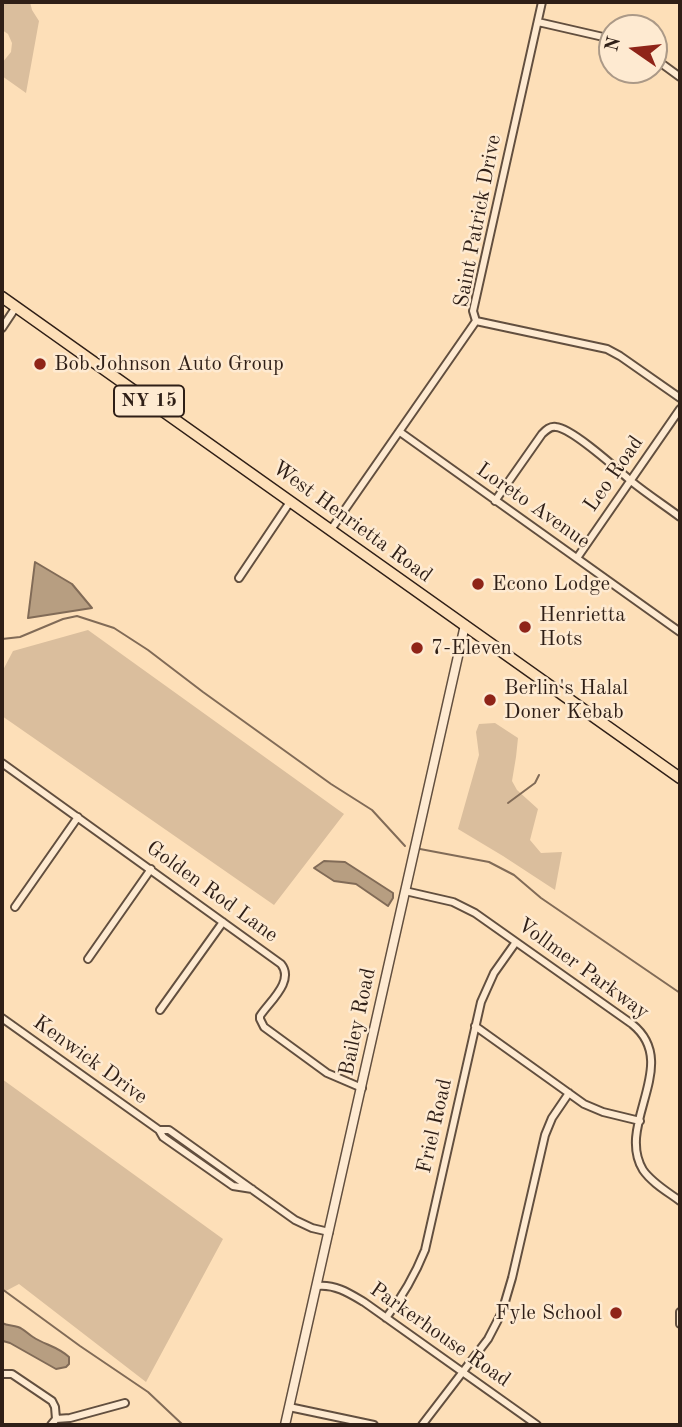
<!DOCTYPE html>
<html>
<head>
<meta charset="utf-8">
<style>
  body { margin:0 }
  #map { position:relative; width:682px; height:1427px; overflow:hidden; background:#fddfb8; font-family:"Old Standard TT",serif }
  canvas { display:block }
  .frame { position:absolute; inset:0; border:4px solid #2f1f17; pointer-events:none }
  .north { position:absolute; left:598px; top:14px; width:70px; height:70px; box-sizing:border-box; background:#feead1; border:2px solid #ab9987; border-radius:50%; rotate:284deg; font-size:19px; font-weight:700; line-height:28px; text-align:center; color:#2f1f17 }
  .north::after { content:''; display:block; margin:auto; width:24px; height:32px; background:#8f2418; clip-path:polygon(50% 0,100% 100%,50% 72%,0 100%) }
</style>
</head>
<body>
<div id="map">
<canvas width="682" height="1427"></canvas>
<div class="frame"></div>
<div class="north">N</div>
</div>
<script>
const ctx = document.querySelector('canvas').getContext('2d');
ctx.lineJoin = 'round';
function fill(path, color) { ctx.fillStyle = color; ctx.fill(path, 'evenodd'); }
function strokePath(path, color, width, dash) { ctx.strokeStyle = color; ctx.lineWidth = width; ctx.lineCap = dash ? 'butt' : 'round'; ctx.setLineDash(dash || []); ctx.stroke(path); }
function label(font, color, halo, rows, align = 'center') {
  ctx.font = font + ' "Old Standard TT",serif'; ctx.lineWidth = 5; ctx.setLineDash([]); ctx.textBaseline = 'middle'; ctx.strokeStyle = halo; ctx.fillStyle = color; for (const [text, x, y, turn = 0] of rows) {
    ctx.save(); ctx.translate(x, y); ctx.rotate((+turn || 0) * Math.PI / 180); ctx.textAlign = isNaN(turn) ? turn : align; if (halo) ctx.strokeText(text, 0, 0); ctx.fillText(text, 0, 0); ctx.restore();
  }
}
fill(new Path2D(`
  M2 2H30L32 10 39 21 26 93 2 76V63L11 52 12 43 8 34 2 30Z
  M88 630 344 814 274 905 2 716V672L13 651Z
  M495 723 518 738 516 757 512 781 517 790 538 809 530 840 541 853 562 852 555 890 503 856 458 829 479 755 476 732 479 724Z
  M2 1079 223 1239 146 1382 19 1284 2 1293Z`), '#dabe9d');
const water = new Path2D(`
  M35 562 72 584 92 608 28 618Z
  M324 861 345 862 393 893V898L388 906 356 884 334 881 314 868Z
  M2 1323C8 1326 12 1325 18 1327 24 1329 28 1334 33 1337 45 1345 57 1346 69 1357V1364L66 1367 56 1369 10 1343 3 1341 2 1344Z`);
fill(water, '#b79e81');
strokePath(water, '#816b57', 2);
strokePath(new Path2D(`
  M2 639 20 637 63 619 77 616 114 628 148 650 203 692 331 784 372 810 405 846
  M508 803 535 783 539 775
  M420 849 489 862 514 875 541 898 680 993
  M2 1289 80 1346 148 1392 183 1425`), '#816b57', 2);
const minor = new Path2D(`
  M538 22 612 39
  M654 58 680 77
  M476 321 607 349 620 356 680 398
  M2 328 16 307
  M400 432 680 632
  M495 501 542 434C546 430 550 426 556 427 572 428 618 470 631 481 647 494 664 505 680 517
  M330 531 476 321 473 311 542 2
  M577 558 680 409
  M239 578 290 502
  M2 763 281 964C295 981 269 1002 260 1016V1019L264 1027 327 1073 362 1088
  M405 891 453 902 475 913 632 1024C682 1064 615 1124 643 1170 652 1183 668 1192 680 1201
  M15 907 78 817
  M88 959 151 869
  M160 1010 223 922
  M2 1018 159 1130 163 1137 233 1186 252 1189
  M475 1026 584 1104 603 1112 640 1121
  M159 1130H169L295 1220 312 1228 329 1232
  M317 1286C335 1284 349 1293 364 1302L537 1425
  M680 1312V1324
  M386 1318C403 1296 415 1275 425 1250L481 1002 494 973 516 942
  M2 1374H12L52 1401 55 1407 56 1419 51 1425
  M289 1407 374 1425
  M56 1419 70 1418 125 1403
  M422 1425 488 1339 502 1312 512 1278 545 1135 552 1118 569 1093`);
const tertiary = new Path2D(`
  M285 1425 465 625`);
const primary = new Path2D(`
  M2 297 680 778`);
strokePath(minor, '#624f3f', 10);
strokePath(tertiary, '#624f3f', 11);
strokePath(primary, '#2f1f17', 13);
strokePath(minor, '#feead1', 6);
strokePath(tertiary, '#feead1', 8);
strokePath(primary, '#fddfb8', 10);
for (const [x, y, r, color] of [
  [40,364,7,"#8f2418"],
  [478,584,7,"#8f2418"],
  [525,627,7,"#8f2418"],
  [417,648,7,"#8f2418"],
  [490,700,7,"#8f2418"],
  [616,1313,7,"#8f2418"]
]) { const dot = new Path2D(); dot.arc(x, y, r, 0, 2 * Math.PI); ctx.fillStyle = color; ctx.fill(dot); strokePath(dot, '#feead1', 2.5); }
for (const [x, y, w] of [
  [149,401,70]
]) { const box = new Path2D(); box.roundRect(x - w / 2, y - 15.5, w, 31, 5); ctx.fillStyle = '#feead1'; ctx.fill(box); strokePath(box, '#2f1f17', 2); }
label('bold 19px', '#2f1f17', null, [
  ["NY 15",149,401]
]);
label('21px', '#2f1f17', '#feead1', [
  ["Saint Patrick Drive",478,221,-79],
  ["Leo Road",614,474,-55],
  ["Loreto Avenue",533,506,35],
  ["West Henrietta Road",352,522,36],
  ["Golden Rod Lane",212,892,36],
  ["Vollmer Parkway",583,969,36],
  ["Bailey Road",358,1022,-78],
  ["Kenwick Drive",90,1060,36],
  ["Friel Road",435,1126,-77],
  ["Parkerhouse Road",440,1335,35]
]);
label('21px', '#2f1f17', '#feead1', [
  ["Bob Johnson Auto Group",54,364],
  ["Econo Lodge",492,584],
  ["Henrietta",539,615],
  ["Hots",539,639],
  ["7-Eleven",431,648],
  ["Berlin's Halal",504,688],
  ["Doner Kebab",504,712],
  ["Fyle School",602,1313,"right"]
], 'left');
</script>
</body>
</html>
